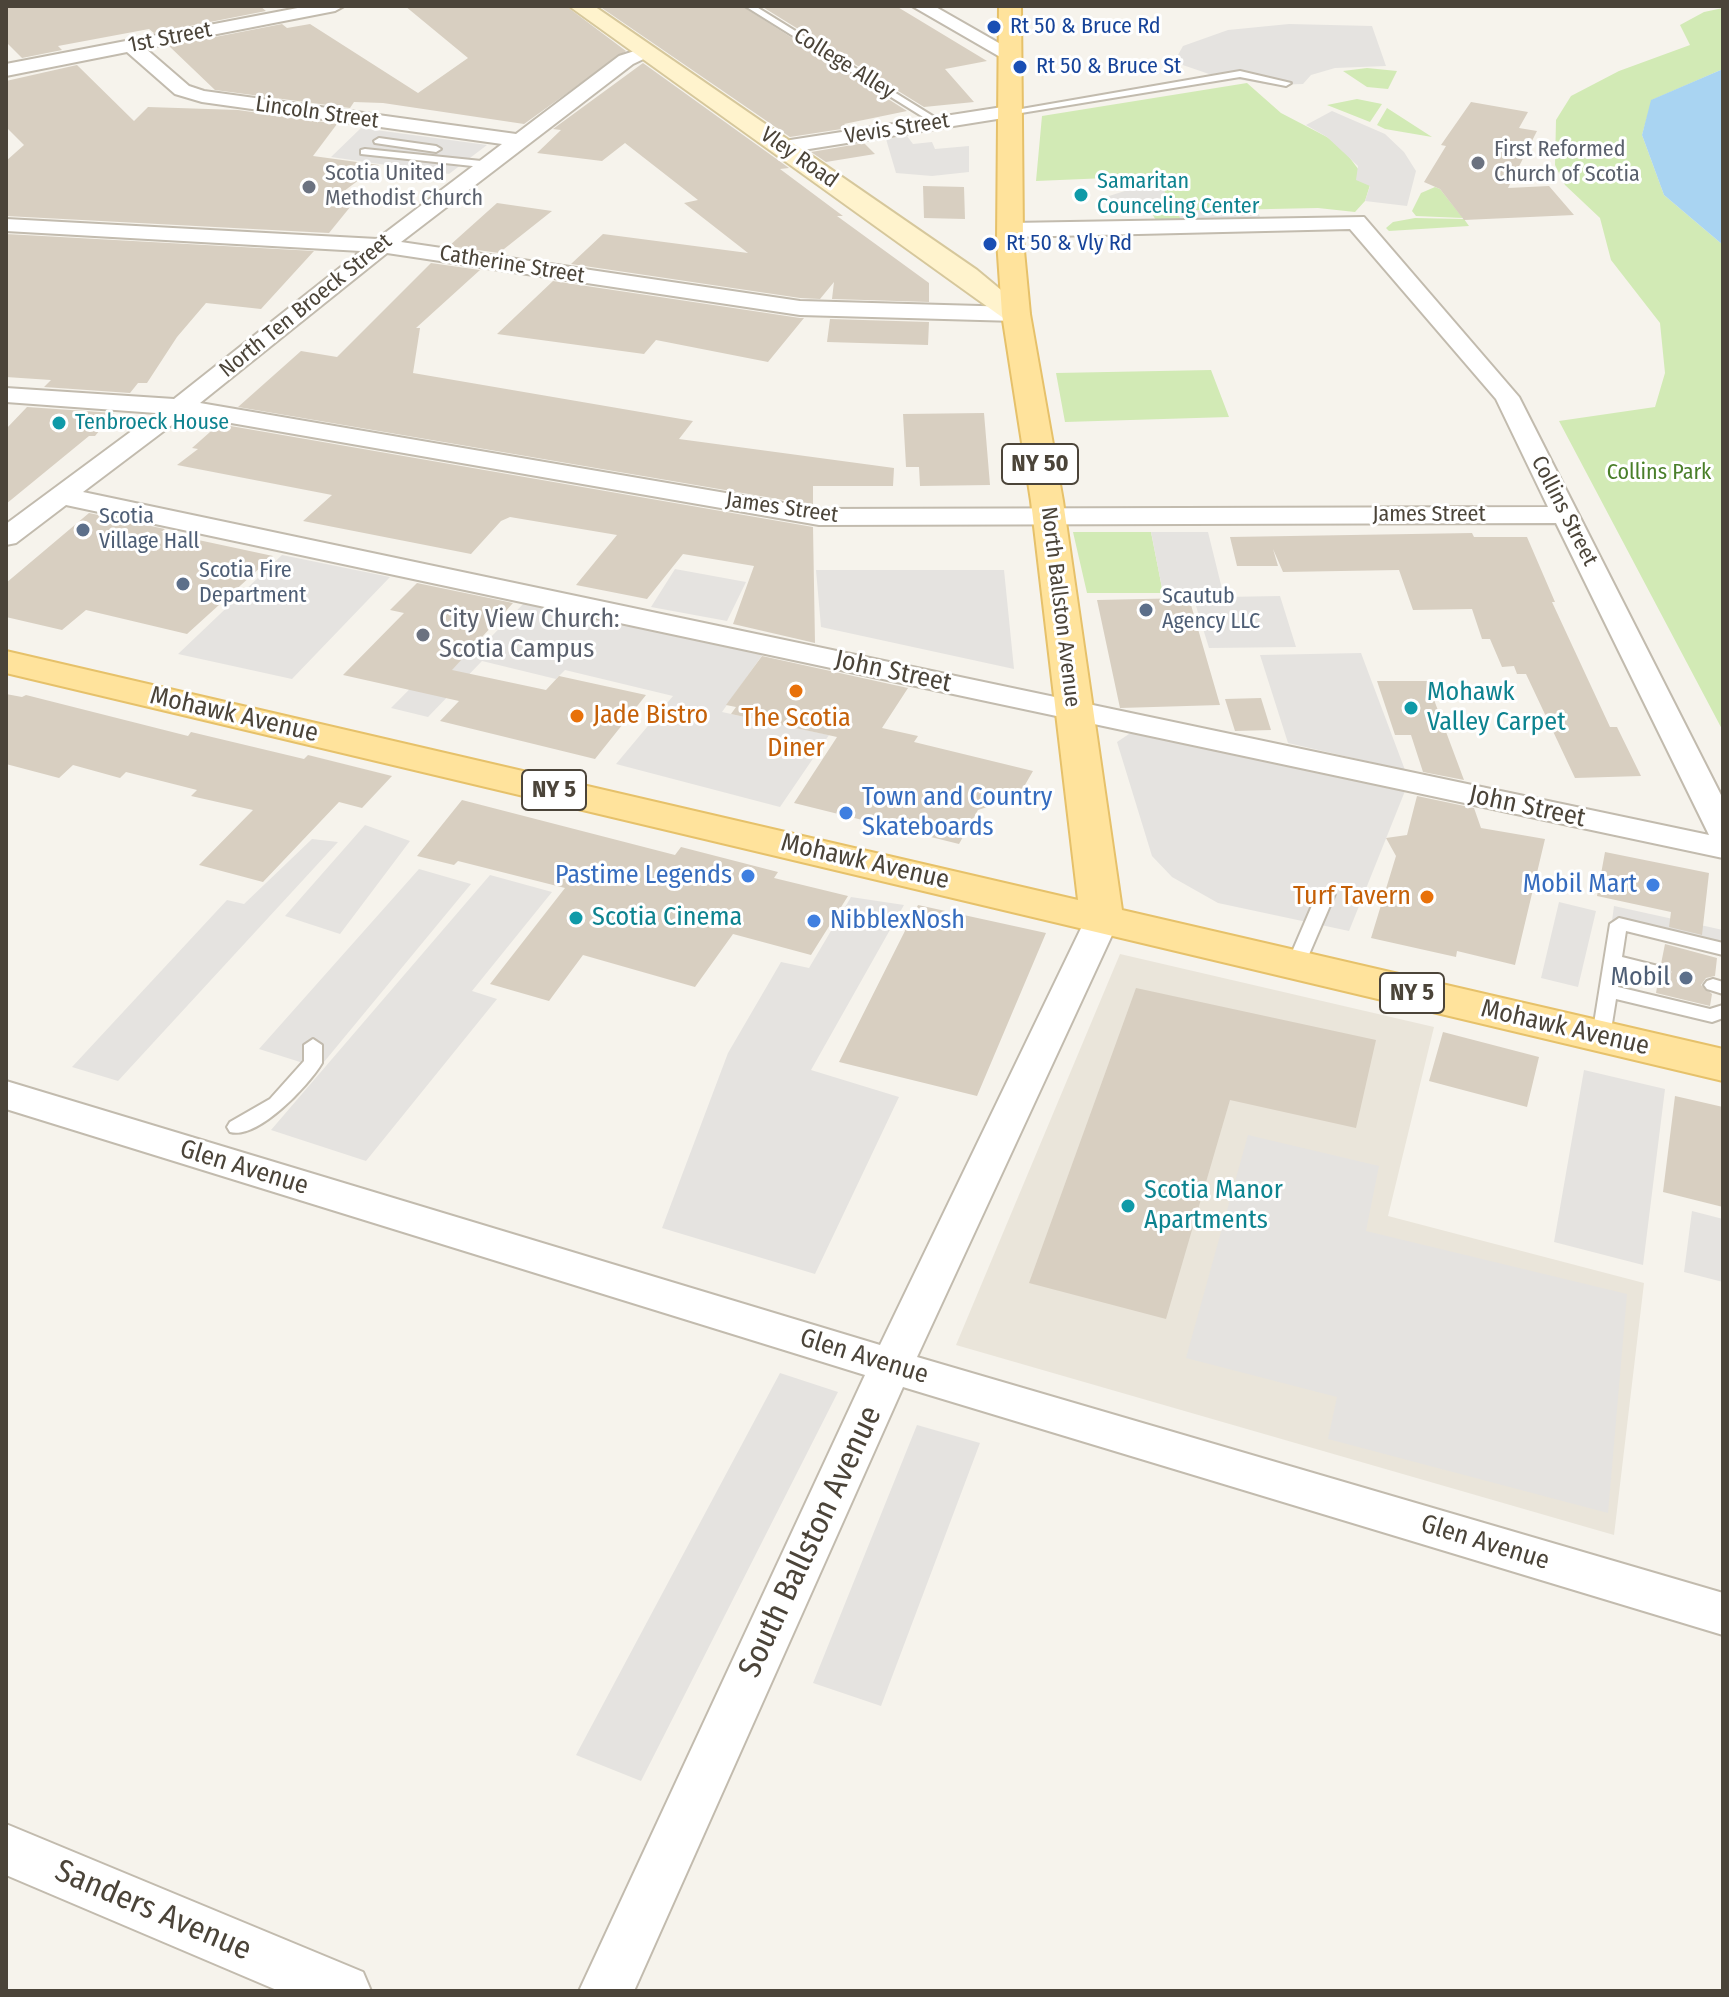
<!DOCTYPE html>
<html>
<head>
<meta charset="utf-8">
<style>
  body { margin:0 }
  #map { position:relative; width:1729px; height:1997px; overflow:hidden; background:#f6f3ec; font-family:"Fira Sans Condensed",sans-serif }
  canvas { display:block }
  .frame { position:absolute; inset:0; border:8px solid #4b4439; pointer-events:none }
</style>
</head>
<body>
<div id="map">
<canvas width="1729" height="1997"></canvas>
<div class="frame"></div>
</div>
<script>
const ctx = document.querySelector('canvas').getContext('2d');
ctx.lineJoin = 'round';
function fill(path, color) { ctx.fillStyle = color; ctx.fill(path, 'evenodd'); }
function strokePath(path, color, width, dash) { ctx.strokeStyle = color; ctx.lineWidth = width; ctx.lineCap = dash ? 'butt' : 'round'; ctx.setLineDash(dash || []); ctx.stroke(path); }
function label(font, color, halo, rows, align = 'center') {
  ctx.font = font + ' "Fira Sans Condensed",sans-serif'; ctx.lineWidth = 6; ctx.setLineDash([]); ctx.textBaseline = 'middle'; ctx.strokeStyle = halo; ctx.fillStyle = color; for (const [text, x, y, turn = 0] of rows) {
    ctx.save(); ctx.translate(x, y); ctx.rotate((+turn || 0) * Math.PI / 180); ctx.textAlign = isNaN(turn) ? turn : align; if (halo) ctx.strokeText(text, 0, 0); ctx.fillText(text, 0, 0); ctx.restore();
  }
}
fill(new Path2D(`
  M1120 954 1434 1027 1388 1216 1644 1283 1614 1535 956 1345Z`), '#eae5da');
fill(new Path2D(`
  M1723 8V69L1652 100 1642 135 1664 195 1723 245V731L1559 421 1655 407 1665 373 1660 323 1611 260 1600 218 1565 185 1555 165 1556 120 1571 96 1619 71 1690 45 1680 25 1704 12Z
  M1367 68 1397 71 1388 89 1367 87 1343 71Z
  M1247 83 1281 113 1327 137 1344 150 1370 185 1365 201 1355 212 1318 208 1177 211 1181 219H1155L1151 211 1169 199 1155 176 1036 181 1042 116Z
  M1357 99 1382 104 1370 122 1327 105Z
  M1387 108 1432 137 1385 129 1377 125Z
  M1435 187 1440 189 1463 218 1416 216 1412 211 1421 193Z
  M1415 218 1464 219 1469 226 1389 231 1386 228 1393 222Z
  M1211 370 1229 417 1065 422 1056 373Z
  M1073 532H1151L1163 593H1087Z`), '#d2eab5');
fill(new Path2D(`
  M1289 24 1372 26 1386 66 1335 68 1311 75 1303 84 1270 85 1209 74 1174 62 1183 46 1228 30Z
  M1332 111 1385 134 1404 152 1416 171 1407 206 1365 201 1370 186 1356 180 1358 166 1327 137 1306 125Z
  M361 128 487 145 449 174 331 157Z
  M907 136 913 144 932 142 935 149 969 146V172L932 176 896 173 886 139Z
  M1155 176 1169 199 1151 211 1110 213 1109 196 1128 190 1122 177Z
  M1255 209 1261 218 1182 221 1176 211Z
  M1151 532H1208L1224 597 1280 596 1296 647 1209 648 1192 593H1163Z
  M282 555 390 577 292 679 178 654Z
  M675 569 746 582 727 621 651 607Z
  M816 570H1004L1014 669 821 627Z
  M527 600 763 654 722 712 829 735 780 807 616 764 673 696 565 670 556 679 482 661 428 717 391 708 461 637 489 639Z
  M1361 653 1405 770 1288 743 1260 655Z
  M1132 732 1405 791 1349 931 1218 903 1172 877 1152 856 1117 742Z
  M365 825 410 841 340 934 285 916Z
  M312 839 338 842 118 1081 72 1067 227 900 244 904Z
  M419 869 471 884 319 1068 259 1049Z
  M490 875 552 892 472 991 497 999 366 1161 271 1130Z
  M851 897 904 905 811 1070 899 1097 815 1274 662 1228 728 1053 781 962 809 968Z
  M1559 902 1596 911 1578 987 1541 978Z
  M1614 906 1723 930V946L1612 921Z
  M1584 1070 1665 1089 1643 1265 1554 1242Z
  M1248 1135 1379 1166 1366 1231 1627 1294 1608 1513 1328 1439 1337 1397 1186 1358Z
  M1692 1211 1723 1219V1282L1684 1272Z
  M780 1373 838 1392 641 1781 576 1755Z
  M917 1425 980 1443 881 1706 813 1683Z`), '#e5e3e0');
fill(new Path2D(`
  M1723 69V245L1664 195 1642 135 1651 100Z`), '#a9d4f2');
fill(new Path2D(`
  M6 6H260L266 11 154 33 149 29 58 46 62 50 22 58 6 42Z
  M405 6H566L626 51 524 124 383 103 354 102 350 108 215 90 169 46 282 24 287 28 310 24 418 93 468 58Z
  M599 6H742L907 111 844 124 848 128 790 137Z
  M761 6H896L987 61 945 69 974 102 924 107Z
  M643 63 789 168 780 169 843 216H837L929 283V302L832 299 834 282 820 299 800 298 571 264 603 234 748 253 684 203 698 200 625 143 602 161 537 153 561 130 553 129Z
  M77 65 134 121 148 107 238 110 337 124 313 156 379 165 332 200 355 201 329 233 6 216V161L24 145 6 127V81Z
  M1471 102 1528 112 1519 128 1537 131 1508 188 1549 186 1574 215 1464 220 1440 189 1424 182 1446 146 1441 145Z
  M864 143 875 154 826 162 811 152Z
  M923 186 964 187 965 219 924 218Z
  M497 203 552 211 499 253 449 246Z
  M6 234 314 251 261 309 206 303 177 337 147 383H138L130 393 44 387 51 380 6 377Z
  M431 263 480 270 416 328H420L413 373 693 421 679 439 894 468 893 486H813V505L238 407 301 351 337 357Z
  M553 281 800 318H804L768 362 656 340 644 354 497 334Z
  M830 319 929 322 928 345 827 342Z
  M27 407 114 413 95 436H89L6 504V429Z
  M984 413 990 485 920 486 919 467H906L903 414Z
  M219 424 813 527 815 643 733 624 754 566 683 554 647 599 576 585 617 535 510 517 501 521 471 554 303 521 332 495 177 465 198 449 192 448Z
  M89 513 165 529 161 532 273 556 187 634 86 610 62 630 6 617V583Z
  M1472 533 1474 537H1527L1555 602H1552L1610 727H1617L1641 776 1575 778 1526 674H1517L1514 666 1502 667 1490 639H1482L1472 609 1413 610 1399 570 1283 572 1273 549 1278 566H1237L1230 537Z
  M417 583 513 603 452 670 546 690 559 676 646 695 595 759 440 721 459 701 343 675 404 613 390 610Z
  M1189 598 1220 705 1120 708 1097 600Z
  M762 656 908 688 882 728 918 736 914 742 1033 771 1018 797 978 810 959 844 794 803 837 737 731 714 736 707 726 705Z
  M1377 681H1427L1464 780 1423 772 1411 735H1395Z
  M6 694 22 697 26 695 188 736 191 732 304 759 308 755 392 776 362 808 339 802 263 882 199 865 253 810 191 796 197 790 126 772 120 778 73 765 59 778 6 764Z
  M1261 698 1271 730 1235 731 1225 699Z
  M1417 796 1474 808 1481 828 1545 839 1515 965 1457 951 1456 957 1371 938 1396 856 1386 838 1407 835Z
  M462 800 675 855 681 847 778 872 774 878 848 896 811 955 733 934 695 987 583 955 549 1001 490 984 565 888 458 861 454 865 417 856Z
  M1605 852 1709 873 1702 935 1669 927 1671 912 1597 896Z
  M918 905 1046 933 977 1096 839 1062Z
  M1665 944 1717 958 1715 976 1706 978 1701 985 1712 994 1710 1006 1656 993 1658 981 1672 972 1661 964Z
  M1136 988 1376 1040 1356 1128 1230 1100 1166 1319 1029 1283Z
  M1443 1032 1539 1057 1527 1107 1429 1081Z
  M1675 1096 1723 1107V1207L1663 1192Z`), '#d8cfc1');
const lane = new Path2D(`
  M745 6H755L944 123 936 125Z
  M1240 71 1291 83 1286 86 1240 77 1009 115 1004 112Z
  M379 138 436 146 441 149 436 152 375 143 374 141Z
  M365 149 491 162 496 165 491 168 361 154V150Z
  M1326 889 1335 894 1304 966 1301 970H1289L1286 966 1317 894Z
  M1619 918 1723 943V955L1626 931 1622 957 1666 968 1669 972 1660 978 1621 969 1618 987 1710 1009 1723 1005V1018L1712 1022 1616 999 1610 1036 1601 1042 1595 1041 1592 1036 1610 924Z
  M1713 979 1723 982V994L1707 989 1704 985 1707 981Z
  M313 1039 322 1045V1063C309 1085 258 1140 230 1132L227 1127 230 1122 270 1099 304 1061V1045Z`);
const street = new Path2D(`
  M308 6H344L335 11 145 48 189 86 204 91 516 134 619 56 647 47 656 53 633 64 401 242 800 301 1016 307 1028 314 1016 321 800 315 387 253 200 403 819 509 1548 507 1496 399 1350 229 1011 237 1000 230 1011 223 1364 217 1519 397 1723 799V858L66 505 16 543 6 545V524L156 413 6 402V388L174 399 361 251 6 231V219L377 239 502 144 202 102 175 94 127 52 6 76V64ZM185 415 819 525 1556 523 1709 835 83 492Z
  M912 6H934L1018 54 1016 58H1002Z
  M1009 106 1019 112 1016 116 784 153 774 147 784 141Z
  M1102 909 1114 912 1119 920 917 1357 1723 1593V1635L903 1387 634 1991H579L865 1375 6 1109V1081L880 1345 1085 920 1090 912Z
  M6 1824 363 1972 371 1991H279L6 1875Z`);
const secondary = new Path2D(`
  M569 6H594L977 270 1030 314 1026 320H1006Z`);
const primary = new Path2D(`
  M999 6H1021L1023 240 1030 314 1063 501 1122 910 1723 1049V1081L6 673V651L1078 900 1031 501 1002 314 997 240Z`);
strokePath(lane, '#c2bbae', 4);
strokePath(street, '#c2bbae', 4);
strokePath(secondary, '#d6c79b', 4);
strokePath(primary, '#e6c16a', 4);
fill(lane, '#fff');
fill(street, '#fff');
fill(secondary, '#fff3cd');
fill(primary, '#ffe39c');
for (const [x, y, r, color] of [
  [994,27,8,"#1a4fb4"],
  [1020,67,8,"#1a4fb4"],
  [1478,163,8,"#6b7280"],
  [309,187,8,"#6b7280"],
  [1081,195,8,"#0f9aa8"],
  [990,244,8,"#1a4fb4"],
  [59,423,8,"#0f9aa8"],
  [83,530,8,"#5c6f8a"],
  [183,584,8,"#5c6f8a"],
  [1146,610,8,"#5c6f8a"],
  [423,635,8,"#6b7280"],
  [796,691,8,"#e8710a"],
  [1411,708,8,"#0f9aa8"],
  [577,716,8,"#e8710a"],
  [846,813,8,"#3f7fe0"],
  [748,876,8,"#3f7fe0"],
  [1653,885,8,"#3f7fe0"],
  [1427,897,8,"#e8710a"],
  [576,918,8,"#0f9aa8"],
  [814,921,8,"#3f7fe0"],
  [1686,978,8,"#5c6f8a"],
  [1128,1206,8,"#0f9aa8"]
]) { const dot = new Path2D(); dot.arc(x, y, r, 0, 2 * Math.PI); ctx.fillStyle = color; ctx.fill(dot); strokePath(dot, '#fff', 3); }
label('22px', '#164399', '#fff', [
  ["Rt 50 & Bruce Rd",1010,27],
  ["Rt 50 & Bruce St",1036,67],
  ["Rt 50 & Vly Rd",1006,244]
], 'left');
label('22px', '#4b4439', '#fff', [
  ["1st Street",170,38,-11],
  ["College Alley",844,64,32],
  ["Lincoln Street",317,113,8],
  ["Vevis Street",897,129,-9],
  ["Vley Road",799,158,35],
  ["Catherine Street",512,265,9],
  ["North Ten Broeck Street",306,306,-39],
  ["James Street",782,508,8],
  ["Collins Street",1564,511,63],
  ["James Street",1429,515],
  ["North Ballston Avenue",1060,607,83]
]);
label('22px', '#5b616d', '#fff', [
  ["First Reformed",1494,150],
  ["Church of Scotia",1494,175],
  ["Scotia United",325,174],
  ["Methodist Church",325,199]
], 'left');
label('22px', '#0d838f', '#fff', [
  ["Samaritan",1097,182],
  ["Counceling Center",1097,207],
  ["Tenbroeck House",75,423]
], 'left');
label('22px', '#4a7f2a', '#fff', [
  ["Collins Park",1659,473]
]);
label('22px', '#4e5e75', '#fff', [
  ["Scotia",99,517],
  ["Village Hall",99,542],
  ["Scotia Fire",199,571],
  ["Department",199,596],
  ["Scautub",1162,597],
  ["Agency LLC",1162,622]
], 'left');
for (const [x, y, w] of [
  [1040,464,76],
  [554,790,64],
  [1412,993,64]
]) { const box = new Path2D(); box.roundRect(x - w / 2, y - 20, w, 40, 6); ctx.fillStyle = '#fff'; ctx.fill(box); strokePath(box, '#4b4439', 2); }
label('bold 24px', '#4b4439', null, [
  ["NY 50",1040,464],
  ["NY 5",554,790],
  ["NY 5",1412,993]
]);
label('26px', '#5b616d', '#fff', [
  ["City View Church:",439,620],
  ["Scotia Campus",439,650]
], 'left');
label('26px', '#4b4439', '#fff', [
  ["John Street",893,672,12],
  ["Mohawk Avenue",234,715,13],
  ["John Street",1527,807,12],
  ["Mohawk Avenue",865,862,13],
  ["Mohawk Avenue",1565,1028,13],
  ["Glen Avenue",244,1168,17],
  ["Glen Avenue",864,1357,17],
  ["Glen Avenue",1485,1543,17]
]);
label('26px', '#0d838f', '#fff', [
  ["Mohawk",1427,693],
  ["Valley Carpet",1427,723],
  ["Scotia Cinema",592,918],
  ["Scotia Manor",1144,1191],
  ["Apartments",1144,1221]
], 'left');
label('26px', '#c56008', '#fff', [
  ["Jade Bistro",593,716],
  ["The Scotia",796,719,"center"],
  ["Diner",796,749,"center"],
  ["Turf Tavern",1411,897,"right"]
], 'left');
label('26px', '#366cbe', '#fff', [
  ["Town and Country",862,798],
  ["Skateboards",862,828],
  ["Pastime Legends",732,876,"right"],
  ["Mobil Mart",1637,885,"right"],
  ["NibblexNosh",830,921]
], 'left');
label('26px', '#4e5e75', '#fff', [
  ["Mobil",1670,978]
], 'right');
label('32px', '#4b4439', '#fff', [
  ["South Ballston Avenue",811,1542,-65],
  ["Sanders Avenue",153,1911,23]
]);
</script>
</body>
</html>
